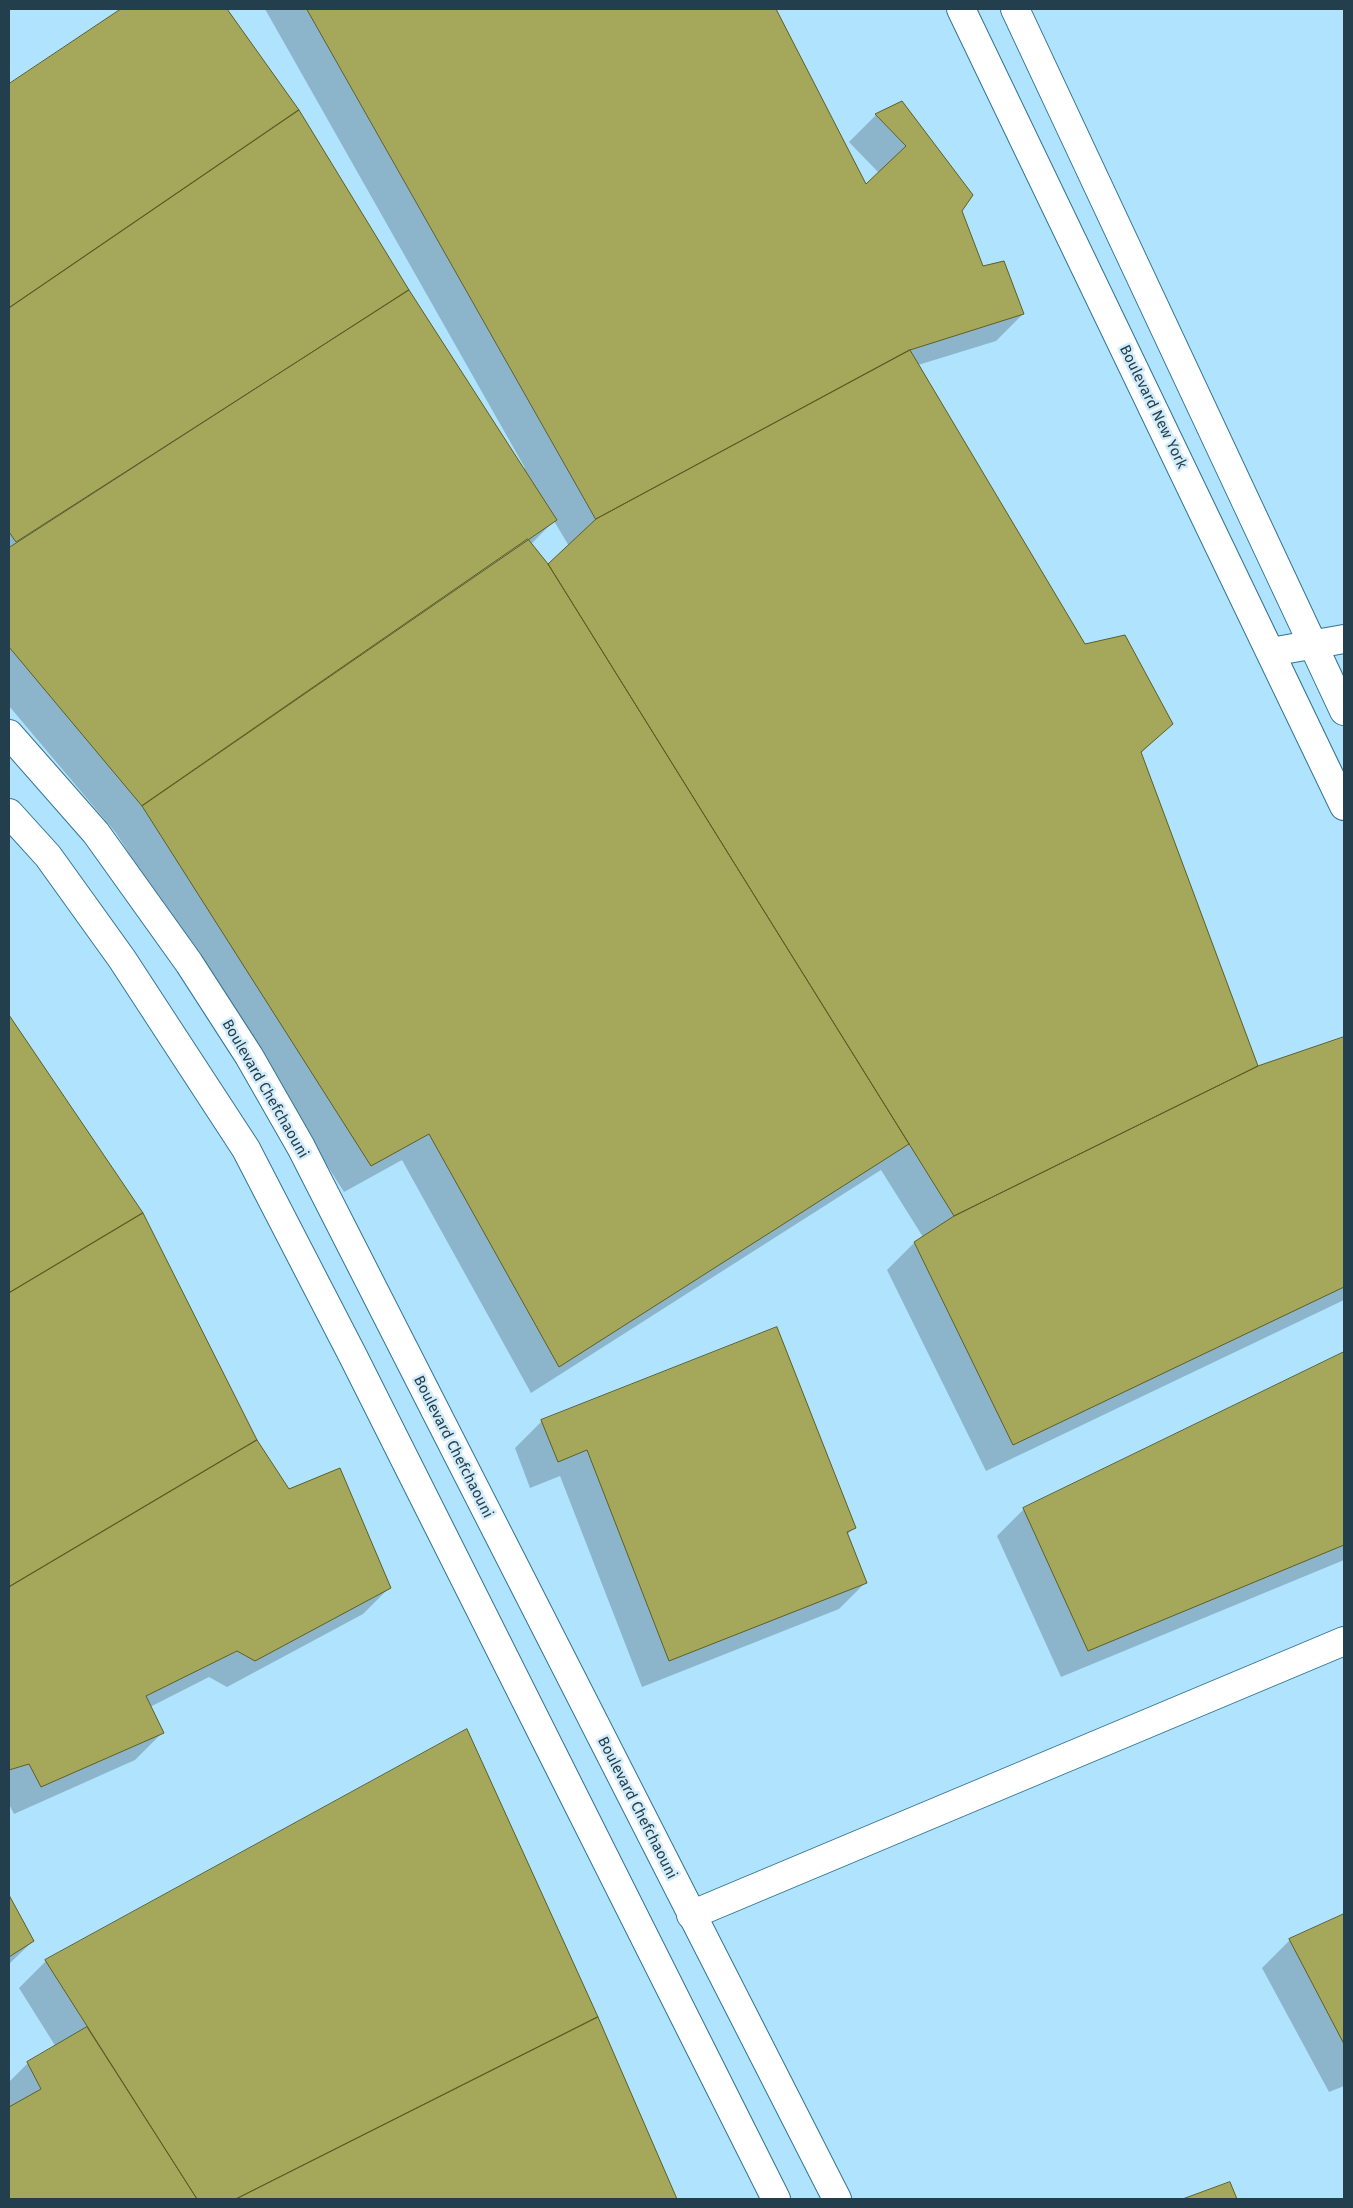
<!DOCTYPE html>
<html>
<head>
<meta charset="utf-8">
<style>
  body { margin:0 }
  #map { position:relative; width:1353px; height:2208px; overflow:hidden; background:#afe3fe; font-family:"Fira Sans",sans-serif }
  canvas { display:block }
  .frame { position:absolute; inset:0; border:10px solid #233e4c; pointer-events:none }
</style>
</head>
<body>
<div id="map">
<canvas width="1353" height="2208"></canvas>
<div class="frame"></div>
</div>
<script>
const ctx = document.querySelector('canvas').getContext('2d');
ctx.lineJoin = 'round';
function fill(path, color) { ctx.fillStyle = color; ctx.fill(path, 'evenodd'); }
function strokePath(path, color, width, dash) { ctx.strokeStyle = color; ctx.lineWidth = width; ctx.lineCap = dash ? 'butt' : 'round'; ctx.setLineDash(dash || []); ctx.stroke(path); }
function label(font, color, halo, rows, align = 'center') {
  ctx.font = font + ' "Fira Sans",sans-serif'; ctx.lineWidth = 5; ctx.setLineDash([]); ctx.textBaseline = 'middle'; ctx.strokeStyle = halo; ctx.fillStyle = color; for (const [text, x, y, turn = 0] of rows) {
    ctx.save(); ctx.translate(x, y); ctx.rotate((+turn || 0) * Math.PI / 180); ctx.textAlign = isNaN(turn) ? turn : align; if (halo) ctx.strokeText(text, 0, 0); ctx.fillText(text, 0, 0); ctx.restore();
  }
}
fill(new Path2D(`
  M123 9H226L298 111 408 291 523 469 525 468 265 9H774L865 186 879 173 849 142 876 115 902 102 961 211 983 267 1023 314 996 341 918 365 1085 645 1171 724 1140 754 1257 1068 1344 1038V1300L986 1471 887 1270 914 1243 923 1237 881 1170 531 1393 402 1160 344 1192 116 833 9 706V85ZM554 521 569 546 548 566 531 544Z
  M9 1017 142 1214 256 1440 288 1490 390 1587 363 1614 227 1687 209 1677 150 1707 162 1733 135 1760 14 1814 9 1804Z
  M1344 1353V1560L1061 1677 997 1536 1024 1509Z
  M542 1421 854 1528 847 1535 866 1582 839 1609 642 1687 560 1476 530 1488 515 1448Z
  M9 1897 33 1941 9 1964Z
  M1344 1915V2086L1329 2092 1262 1968 1289 1941Z
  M46 1961 597 2018 676 2199H9V2082L28 2063 56 2047 19 1988Z`), '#0003');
const building = new Path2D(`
  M121 9H227L299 110 9 308V84Z
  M307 9H776L866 184 906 146 875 114 902 101 973 195 962 211 983 266 1004 261 1024 314 910 350 596 519Z
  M299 110 409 290 16 542 9 532V308Z
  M409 290 557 520 142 806 9 647V548Z
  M910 350 1085 644 1125 635 1173 724 1141 752 1258 1066 954 1216 548 564 596 519Z
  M528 539 548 564 909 1144 559 1367 429 1134 371 1166 142 806Z
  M9 1015 143 1213 9 1293Z
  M1344 1037V1287L1013 1445 914 1242 954 1216 1258 1066Z
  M143 1213 257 1440 9 1587V1293Z
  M777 1327 856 1528 847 1532 867 1583 669 1661 587 1450 558 1462 541 1420Z
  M1344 1352V1545L1088 1651 1023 1508Z
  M257 1440 289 1489 340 1468 391 1588 255 1661 237 1651 146 1696 164 1733 41 1787 29 1764 9 1770V1587Z
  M467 1729 598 2017 236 2199H197L45 1960Z
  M9 1895 34 1941 9 1957Z
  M1344 1914V2044L1289 1939Z
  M598 2017 677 2199H236Z
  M87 2027 197 2199H9V2107L41 2089 27 2062Z
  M1230 2182 1237 2199H1183Z`);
fill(building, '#a5a75b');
strokePath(building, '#5d5e23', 1);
const street = new Path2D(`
  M961 9 1344 806
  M1015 9 1344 711
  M1271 652 1344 639
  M691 1915 1344 1641`);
const secondary = new Path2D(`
  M9 734 96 833 189 963 249 1056 301 1147 837 2199
  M9 813 48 856 122 959 246 1149 354 1358 776 2199`);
strokePath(street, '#337593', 30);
strokePath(secondary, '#337593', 30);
strokePath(street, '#fff', 28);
strokePath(secondary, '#fff', 28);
label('15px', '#233e4c', '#d3ecf9', [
  ["Boulevard New York",1153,407,64],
  ["Boulevard Chefchaouni",265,1089,60],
  ["Boulevard Chefchaouni",453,1447,63],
  ["Boulevard Chefchaouni",637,1808,63]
]);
</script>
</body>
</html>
